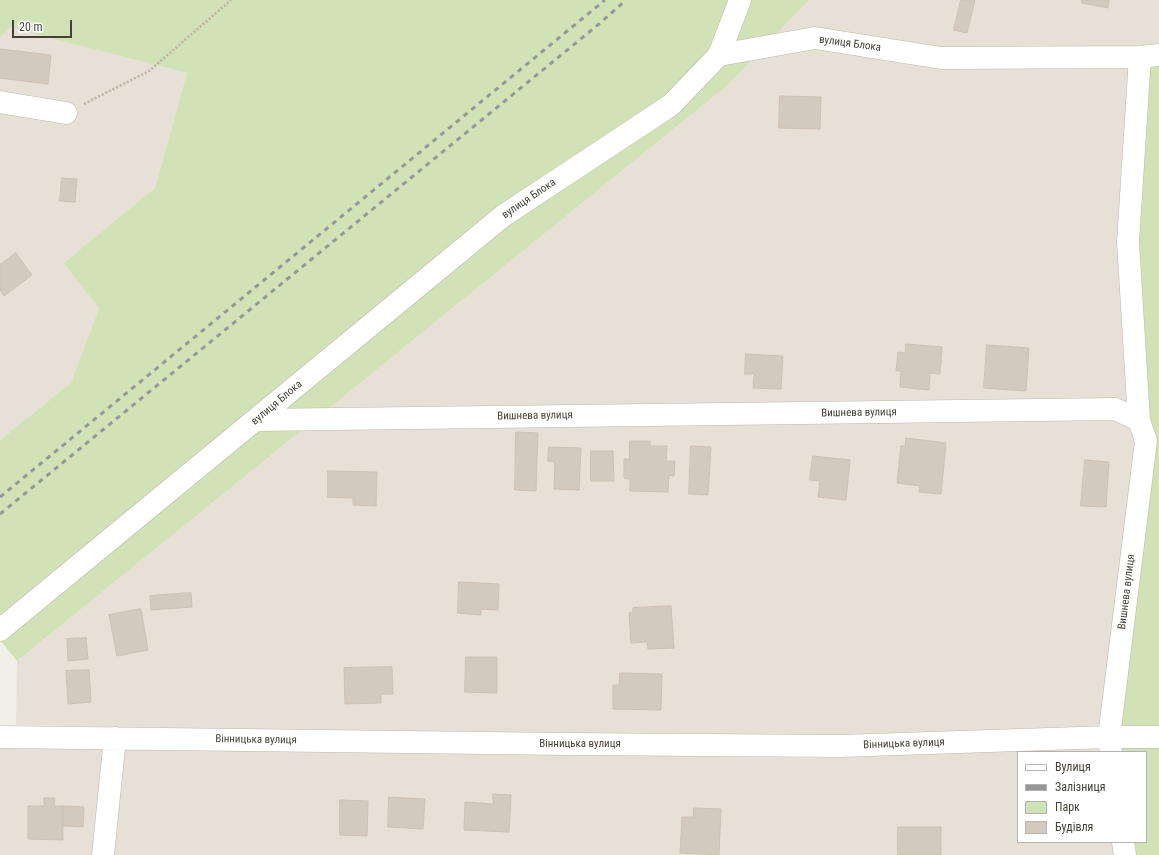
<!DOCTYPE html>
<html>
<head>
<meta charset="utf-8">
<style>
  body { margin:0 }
  #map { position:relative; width:1159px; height:855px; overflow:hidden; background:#f2efe9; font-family:"Roboto Condensed",sans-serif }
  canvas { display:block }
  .legend { position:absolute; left:1017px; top:751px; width:130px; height:92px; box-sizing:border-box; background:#fff; border:1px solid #b5b2af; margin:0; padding:5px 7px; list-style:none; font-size:12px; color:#453f38 }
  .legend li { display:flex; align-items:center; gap:8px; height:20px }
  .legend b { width:20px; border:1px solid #b5b2af }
  .scale { position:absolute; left:12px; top:20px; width:60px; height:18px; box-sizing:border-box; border:2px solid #453f38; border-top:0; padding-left:5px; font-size:12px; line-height:14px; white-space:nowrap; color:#453f38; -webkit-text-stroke:3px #fff; paint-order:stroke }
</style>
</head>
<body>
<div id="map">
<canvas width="1159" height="855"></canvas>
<ul class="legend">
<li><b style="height:5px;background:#fff"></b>Вулиця</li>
<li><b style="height:5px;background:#979797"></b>Залізниця</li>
<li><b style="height:11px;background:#d1e2b6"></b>Парк</li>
<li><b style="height:11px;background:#d3cabf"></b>Будівля</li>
</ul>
<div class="scale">20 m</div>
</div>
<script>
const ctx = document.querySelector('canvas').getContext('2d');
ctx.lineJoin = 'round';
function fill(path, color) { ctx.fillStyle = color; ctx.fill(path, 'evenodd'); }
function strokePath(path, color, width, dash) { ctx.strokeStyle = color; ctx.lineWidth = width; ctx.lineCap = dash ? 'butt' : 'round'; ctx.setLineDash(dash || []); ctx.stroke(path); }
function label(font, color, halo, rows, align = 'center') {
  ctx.font = font + ' "Roboto Condensed",sans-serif'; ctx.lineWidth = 3.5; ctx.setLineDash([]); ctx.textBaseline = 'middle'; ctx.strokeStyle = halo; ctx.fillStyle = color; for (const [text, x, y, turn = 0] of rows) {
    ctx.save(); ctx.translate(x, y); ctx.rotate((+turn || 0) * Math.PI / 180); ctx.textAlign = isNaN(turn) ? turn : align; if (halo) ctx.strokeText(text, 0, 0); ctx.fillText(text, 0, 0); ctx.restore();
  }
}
fill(new Path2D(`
  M809 0H1159V55L1139 420 1111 752H1018V842H1123L1125 855H0V745L840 758 1101 738 566 736 16 725 17 661 729 84Z
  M11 26 38 35 187 73 155 188 65 263 99 308 71 383 0 440V37Z`), '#e6e0d7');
fill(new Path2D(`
  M0 0H809L729 84 17 661 0 640V440L71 383 99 308 64 263 155 188 187 73 38 35 11 27 0 37Z
  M1159 55V855H1125L1123 842H1146V752H1111L1146 441 1128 242 1140 57Z`), '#d1e2b6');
const building = new Path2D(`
  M961 0H975L967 33 954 30Z
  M1082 0H1109L1108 8 1082 3Z
  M0 49 51 55 48 84 0 78Z
  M780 96 821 97 820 129 779 128Z
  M62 178 77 179 75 202 60 201Z
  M16 253 32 275 4 296 0 290V265Z
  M906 344 942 347 940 374 930 373 929 390 900 387 901 371H896L898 352 905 353Z
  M987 345 1029 348 1026 391 984 388Z
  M746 354 783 356 781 389 753 388 754 374H745Z
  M516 432 538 433 536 491 515 490Z
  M906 438 946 443 941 494 919 492 920 486 897 483 901 446H905Z
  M630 441H650V446H667L666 461H675L674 476 669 475 668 492 630 491V479L624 478V459H629Z
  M691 446 711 447 708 495 689 494Z
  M549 447 581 448 579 490 554 489 555 462 548 461Z
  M591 451H613L614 481H591Z
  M813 456 850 460 846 500 818 497 820 481 810 480Z
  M1085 460 1109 462 1106 507 1081 506Z
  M328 471 377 472 376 506 353 505V498L328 497Z
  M459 582 499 584 498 610 481 609V615L458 613Z
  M191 593 192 607 151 610 150 596Z
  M671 606 674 648 648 649 647 642 631 643 629 613 633 612V608Z
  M141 609 148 650 117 656 109 615Z
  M86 638 88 659 68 661 67 639Z
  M466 657H497V693L465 692Z
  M392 667 393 694H381V703L345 704 344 668Z
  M89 670 91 702 68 704 66 671Z
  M620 673 662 674 661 710 613 709V685H619Z
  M493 794 511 795 509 832 464 830 465 802 493 804Z
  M389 797 425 799 423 829 388 827Z
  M44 798H55L54 806H63V840L28 839V806H44Z
  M340 800 368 801 367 836 340 835Z
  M63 806 84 807 83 827 63 826Z
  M694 808 721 809 719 855 680 853 682 817H693Z
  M898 827H941V855H898Z`);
fill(building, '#d3cabf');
strokePath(building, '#cdc1b3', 1);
const minor = new Path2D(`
  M719 55 740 0
  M0 102 66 113
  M257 420 1115 409 1139 420 1146 441 1109 737 1111 752
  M1139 420 1128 242 1140 57
  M0 630 503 216 671 105 719 55 815 38 941 58 1140 57 1159 55
  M0 737 567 744 840 746 1109 737H1159
  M1123 842 1125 855
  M103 855 115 738`);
strokePath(minor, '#bdb6ac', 23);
strokePath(new Path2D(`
  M84 104 149 71 231 0`), '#bdb19f', 2.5, [2, 2]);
strokePath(minor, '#fff', 22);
strokePath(new Path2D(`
  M0 497 605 0
  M0 514 599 24 626 0`), '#979797', 3, [5, 5]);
label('11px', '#453f38', '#fff', [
  ["вулиця Блока",850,44,8],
  ["вулиця Блока",529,199,-34],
  ["вулиця Блока",277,403,-40],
  ["Вишнева вулиця",859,413,-1],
  ["Вишнева вулиця",535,416,-1],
  ["Вишнева вулиця",1127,592,-83],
  ["Вінницька вулиця",256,740,1],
  ["Вінницька вулиця",580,744],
  ["Вінницька вулиця",904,744,-2]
]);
</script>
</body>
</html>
